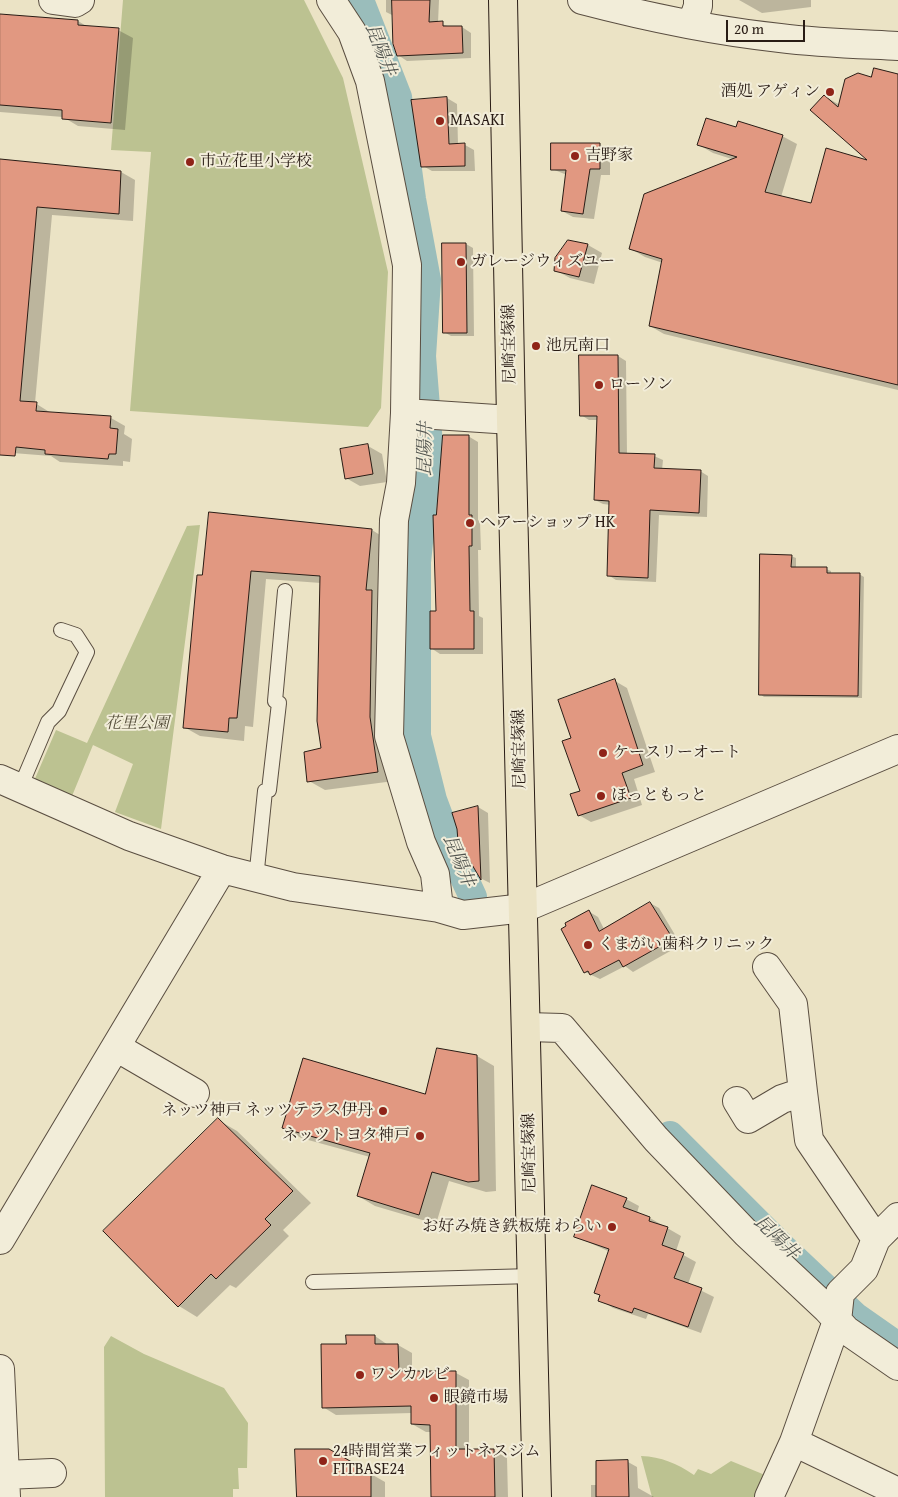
<!DOCTYPE html>
<html>
<head>
<meta charset="utf-8">
<style>
  body { margin:0 }
  #map { position:relative; width:898px; height:1497px; overflow:hidden; background:#ebe3c5; font-family:"Gentium Book Plus",serif }
  canvas { display:block }
  .scale { position:absolute; left:726px; top:20px; width:79px; height:22px; box-sizing:border-box; border:2px solid #291c15; border-top:0; padding-left:6px; font-size:15px; line-height:18px; white-space:nowrap; color:#291c15; -webkit-text-stroke:4px #f2edd9; paint-order:stroke }
</style>
</head>
<body>
<div id="map">
<canvas width="898" height="1497"></canvas>
<div class="scale">20 m</div>
</div>
<script>
const ctx = document.querySelector('canvas').getContext('2d');
ctx.lineJoin = 'round';
function fill(path, color) { ctx.fillStyle = color; ctx.fill(path, 'evenodd'); }
function strokePath(path, color, width, dash) { ctx.strokeStyle = color; ctx.lineWidth = width; ctx.lineCap = dash ? 'butt' : 'round'; ctx.setLineDash(dash || []); ctx.stroke(path); }
function label(font, color, halo, rows, align = 'center') {
  ctx.font = font + ' "Gentium Book Plus","Noto Serif JP",serif'; ctx.lineWidth = 4; ctx.setLineDash([]); ctx.textBaseline = 'middle'; ctx.strokeStyle = halo; ctx.fillStyle = color; for (const [text, x, y, turn = 0] of rows) {
    ctx.save(); ctx.translate(x, y); ctx.rotate((+turn || 0) * Math.PI / 180); ctx.textAlign = isNaN(turn) ? turn : align; if (halo) ctx.strokeText(text, 0, 0); ctx.fillText(text, 0, 0); ctx.restore();
  }
}
fill(new Path2D(`
  M123 0H304L343 78 388 272 381 408 368 427 130 411 151 152 111 150Z
  M200 525 161 829 115 812 133 764 93 745 72 796 34 781 56 730 87 743 187 526Z
  M111 1336 144 1354 224 1388 248 1423 247 1468H238L239 1489H233V1497H105L104 1347Z
  M641 1456C662 1457 676 1463 694 1475L698 1469 711 1474 731 1461 765 1475 757 1497H652Z`), '#bcc291');
fill(new Path2D(`
  M386 0H439L438 23 451 27H462L471 33V58L407 61 398 55 394 16 386 12Z
  M739 0H811V7L762 13Z
  M0 15 78 21 88 27 118 30 133 38 125 130 78 126 63 117 0 112Z
  M898 75V390L664 334 650 326 663 263 645 257 631 249 735 160 713 153 699 145 737 128 782 136 797 144 781 197 812 204 872 163 824 96 840 105 872 79Z
  M447 98 457 104 458 145H465L474 150 475 171H432L423 166 413 101Z
  M599 144 610 150V175H601L594 219 573 217 562 211 567 175 552 169Z
  M0 161 121 172 135 180 133 221 52 215 35 403 51 413 111 418 125 426 124 434 132 439 130 462 123 461V466L60 462 51 456 0 452Z
  M568 241 588 245 602 253 594 284 570 278 555 270Z
  M466 244 473 248 474 336H451L444 332 443 245Z
  M618 356 626 361 627 455 654 456 663 460 662 470 700 471 708 476 707 517 659 515 656 582 616 580 608 575 611 505 603 504 595 500 598 420H589L581 415Z
  M468 436 478 442V520L480 522 481 550H478L479 616 483 618V654H440L431 648 437 613V517Z
  M368 446 382 454 387 482 360 486 346 478Z
  M372 530 388 540 394 781 325 790 309 781 323 749 321 583 266 579 253 727 245 726 244 741 200 736 184 727 198 576Z
  M791 556 796 558V568L826 569 831 571V574H859L864 577 862 698 764 697 760 694Z
  M615 681 627 688 655 772 634 779 642 805 591 822 579 815 581 792 573 739Z
  M478 807 488 813 490 883 482 879 459 840V829L453 813Z
  M650 903 659 908 681 945 633 972 625 966 600 979 585 972 588 911 598 917 604 929Z
  M477 1056 494 1066 496 1191 486 1192 449 1181 436 1224 375 1206 358 1196 370 1157 301 1138 284 1127 426 1096Z
  M218 1120 237 1131 311 1203 283 1230 289 1236 236 1288 230 1285 197 1317 179 1306Z
  M626 1199 639 1206 637 1213 650 1218 681 1236 676 1251 696 1262 688 1284 714 1297 701 1333 648 1314 646 1319 613 1308 600 1300 601 1296 595 1292 610 1252 575 1236Z
  M375 1336 388 1345H398L412 1353V1372L456 1373 469 1380V1450H493L507 1458 508 1497H432L431 1432H426L412 1424V1413L336 1415 323 1407 347 1345Z
  M329 1450 385 1482V1497H298Z
  M628 1462 637 1467 638 1488 654 1497H591V1485H597Z`), '#0003');
strokePath(new Path2D(`
  M360 0 398 97 412 199 427 280 422 356 429 445 417 562V736L433 800 454 856 473 897
  M670 1135 782 1247 855 1316 898 1346`), '#9abdbb', 28);
const building = new Path2D(`
  M392 0H430L429 22 443 21V26H462L463 53 397 56 393 44Z
  M0 14 78 20V25L119 28 111 123 62 119V110L0 105Z
  M874 68 898 74V385L649 326 662 259 629 249 644 194 737 157 697 145 706 118 736 127 738 121 783 135 765 192 811 203 826 148 867 160 810 110 824 95 838 107 845 79 858 73 871 77Z
  M447 97 449 144 465 143V166L421 167 411 100Z
  M551 143H600V169H590L583 214 561 211 566 170H551Z
  M0 159 121 171 119 214 37 207 20 401 37 402 36 411 111 416 110 428 118 429 116 454H109L108 459 45 454V450L16 447 15 456 0 455Z
  M568 240 588 244 579 277 554 271 555 258Z
  M442 243H466L467 333H443Z
  M579 355H618L619 453 655 454 654 468 701 470 699 513 650 510 648 578 607 576 609 501 594 500 597 416H580Z
  M443 435H469V515H472V546H469L470 611H474V649H430V611H436L433 515H436Z
  M368 444 373 474 345 479 340 449Z
  M209 512 372 529 366 590H372L370 717 378 772 307 782 304 752 321 748 317 721 320 576 251 571 237 718H229L228 732 183 728 197 575H202Z
  M760 554 792 555 791 567H827V573H860L858 696 759 695Z
  M615 679 643 765 622 773 631 798 578 816 570 794 580 791 562 741 571 738 558 700Z
  M478 806 481 880 458 841 457 829 452 813Z
  M650 902 673 939 623 967 619 960 590 975 588 971 584 973 561 929 566 926 565 923 589 910 599 931Z
  M437 1048 477 1055 479 1181 468 1182 432 1172 419 1215 357 1196 370 1153 282 1128 303 1058 425 1094Z
  M218 1118 293 1191 265 1219 271 1225 216 1279 211 1274 178 1307 103 1231Z
  M592 1185 627 1198 623 1207 650 1217 649 1221 668 1227 662 1245 684 1253 674 1278 702 1288 688 1327 634 1308 632 1313 598 1301 600 1295 594 1293 609 1249 574 1237Z
  M346 1335H375V1344H398L399 1371H456V1449H494L495 1497H431L430 1425 411 1424V1406L322 1408 321 1344H346Z
  M295 1449H329L371 1473V1497H297Z
  M628 1460 629 1497H596V1461Z`);
fill(building, '#e19881');
strokePath(building, '#291c15', 1);
const service = new Path2D(`
  M20 788 48 722 59 711 87 652 76 635 61 630
  M256 879 265 791 269 790 279 703 275 701 285 591
  M313 1282 532 1276`);
const minor = new Path2D(`
  M53 0 75 3 80 0
  M331 0 352 32 370 81 407 265 405 413 401 483 394 520 389 736 421 842 435 874 439 908
  M582 0C647 17 714 31 780 38 819 43 859 44 898 46
  M692 24 698 6V0
  M405 413 511 420
  M0 779 129 836 222 869 293 887 439 908 463 915 524 908 898 749
  M527 1027 562 1028 656 1139 747 1234 827 1309 846 1330 898 1366
  M116 1047 195 1093
  M803 1092 809 1140 876 1239
  M737 1101 748 1119 782 1099 803 1092 793 1004 767 967
  M0 1240 222 869
  M0 1369 6 1497
  M794 1442 898 1492
  M5 1475 52 1473
  M769 1497 794 1442 837 1321 840 1293 864 1269 876 1239 898 1217`);
const primary = new Path2D(`
  M503 0 511 420 537 1497`);
strokePath(service, '#5a4e41', 16);
strokePath(minor, '#5a4e41', 30);
strokePath(primary, '#291c15', 30);
strokePath(service, '#f2edd9', 14);
strokePath(minor, '#f2edd9', 28);
strokePath(primary, '#ebe3c5', 28);
for (const [x, y, r, color] of [
  [830,92,5,"#8f2418"],
  [440,121,5,"#8f2418"],
  [575,156,5,"#8f2418"],
  [190,162,5,"#8f2418"],
  [461,262,5,"#8f2418"],
  [536,346,5,"#8f2418"],
  [599,385,5,"#8f2418"],
  [470,523,5,"#8f2418"],
  [603,753,5,"#8f2418"],
  [601,796,5,"#8f2418"],
  [588,945,5,"#8f2418"],
  [383,1111,5,"#8f2418"],
  [420,1136,5,"#8f2418"],
  [612,1227,5,"#8f2418"],
  [360,1375,5,"#8f2418"],
  [434,1398,5,"#8f2418"],
  [323,1461,5,"#8f2418"]
]) { const dot = new Path2D(); dot.arc(x, y, r, 0, 2 * Math.PI); ctx.fillStyle = color; ctx.fill(dot); strokePath(dot, '#f2edd9', 2); }
label('16px', '#291c15', '#f2edd9', [
  ["酒処 アゲィン",820,92,"right"],
  ["MASAKI",450,121],
  ["吉野家",585,156],
  ["市立花里小学校",200,162],
  ["ガレージウィズユー",471,262],
  ["池尻南口",546,346],
  ["ローソン",609,385],
  ["ヘアーショップ HK",480,523],
  ["ケースリーオート",613,753],
  ["ほっともっと",611,796],
  ["くまがい歯科クリニック",598,945],
  ["ネッツ神戸 ネッツテラス伊丹",373,1111,"right"],
  ["ネッツトヨタ神戸",410,1136,"right"],
  ["お好み焼き鉄板焼 わらい",602,1227,"right"],
  ["ワンカルビ",370,1375],
  ["眼鏡市場",444,1398],
  ["24時間営業フィットネスジム",333,1452],
  ["FITBASE24",333,1470]
], 'left');
label('16px', '#291c15', '#f2edd9', [
  ["尼崎宝塚線",510,344,-91],
  ["尼崎宝塚線",520,749,-91],
  ["尼崎宝塚線",530,1153,-91]
]);
label('italic 16px', '#554e3a', '#f2edd9', [
  ["花里公園",137,724]
]);
label('italic 18px', '#51544f', '#f2edd9', [
  ["昆陽井",380,50,69],
  ["昆陽井",426,449,-89],
  ["昆陽井",458,861,68],
  ["昆陽井",776,1238,44]
]);
</script>
</body>
</html>
